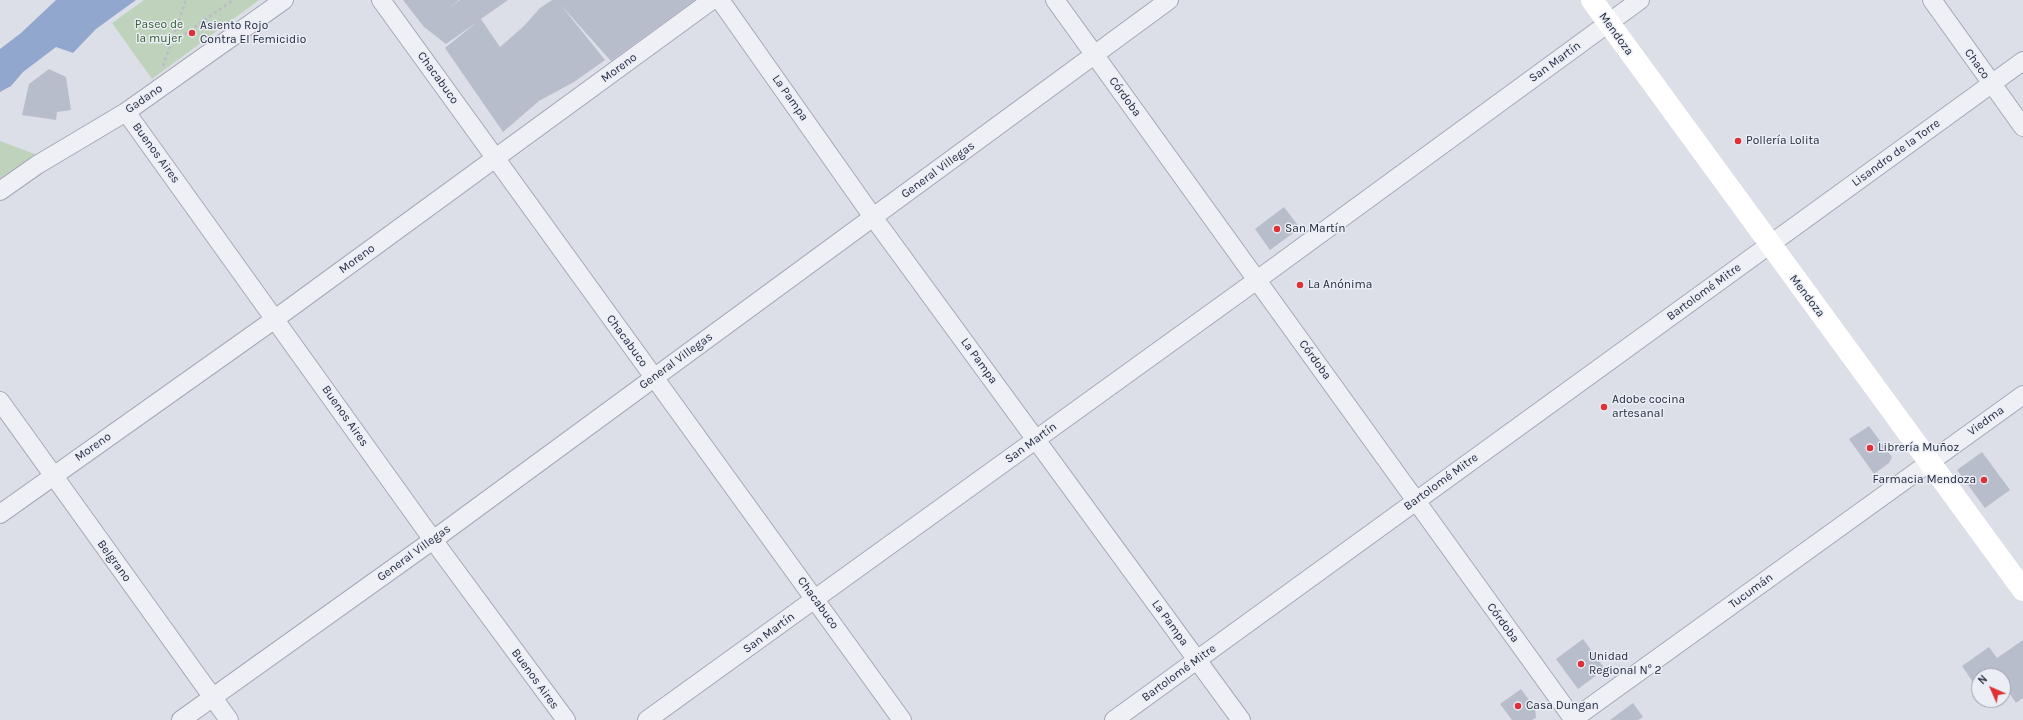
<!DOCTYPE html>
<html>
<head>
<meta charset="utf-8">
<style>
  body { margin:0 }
  #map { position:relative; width:2023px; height:720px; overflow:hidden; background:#dcdfe8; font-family:Karla,sans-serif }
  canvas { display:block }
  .north { position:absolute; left:1971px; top:668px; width:40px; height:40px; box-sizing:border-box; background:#ebeef5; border:1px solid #9ba0ad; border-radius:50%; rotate:315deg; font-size:11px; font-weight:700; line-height:16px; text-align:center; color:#242b40 }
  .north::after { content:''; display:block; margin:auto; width:14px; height:18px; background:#dd3135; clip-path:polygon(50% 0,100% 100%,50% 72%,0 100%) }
</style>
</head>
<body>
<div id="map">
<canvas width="2023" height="720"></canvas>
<div class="north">N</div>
</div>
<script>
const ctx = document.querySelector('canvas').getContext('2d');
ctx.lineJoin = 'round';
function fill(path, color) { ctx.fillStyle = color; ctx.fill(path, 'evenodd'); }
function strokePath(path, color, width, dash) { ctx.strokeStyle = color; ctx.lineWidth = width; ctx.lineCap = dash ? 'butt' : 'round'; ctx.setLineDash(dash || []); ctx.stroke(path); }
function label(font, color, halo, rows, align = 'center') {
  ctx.font = font + ' Karla,sans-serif'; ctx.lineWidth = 3; ctx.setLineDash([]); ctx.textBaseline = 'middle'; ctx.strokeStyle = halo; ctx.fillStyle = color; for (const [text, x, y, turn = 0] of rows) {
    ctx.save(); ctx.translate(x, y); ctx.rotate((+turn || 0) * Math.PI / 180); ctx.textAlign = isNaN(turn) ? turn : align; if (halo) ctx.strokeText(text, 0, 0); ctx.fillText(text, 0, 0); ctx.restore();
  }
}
fill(new Path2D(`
  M144 0H259L152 79 112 23Z
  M0 141 40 156 0 183Z`), '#bfd3bc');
fill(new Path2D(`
  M56 0H136L96 29 73 53 56 47 23 72 11 86 0 92V49L21 33Z`), '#92a7cd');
fill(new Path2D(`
  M403 0H459L448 9 460 0H508L481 19 500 47 524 26 540 8 552 0H695L611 61 560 4 605 60 574 82 539 101 503 132 445 48 477 22 446 44 424 27Z
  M49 69 66 77 71 110 57 112 56 120 22 115 29 84Z
  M1284 207 1300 228 1270 250 1255 229Z
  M1869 426 1892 457 1889 463 1874 474 1849 439Z
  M1982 452 2010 490 1985 508 1957 470Z
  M1583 639 1605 669 1578 689 1556 659Z
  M2023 640V698L2016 703 2010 694 2003 699V676H1979V691L1962 666 1989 647 1997 658Z
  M1521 689 1535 708 1536 718 1532 720H1512L1500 704Z
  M1985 700H2001L1991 707Z
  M1633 703 1643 717 1638 720H1610Z`), '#b8bdcb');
const minor = new Path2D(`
  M381 0 902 720
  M720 0 873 217 1241 720
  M1055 0 1574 720
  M1932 0 2023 127
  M126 112 433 540 566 720
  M0 191 37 165 126 112 284 0
  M0 401 229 720
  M0 514 275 319 712 0
  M181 720 433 540 1169 0
  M647 720 1257 280 1640 0
  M1114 720 2023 61
  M1572 720 2023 395`);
strokePath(minor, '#a5a9b6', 20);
strokePath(new Path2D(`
  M163 38 172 41 182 36 233 0
  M163 66 186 0`), '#babdc7', 2.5, [3, 3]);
strokePath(minor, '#eff0f6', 18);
strokePath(new Path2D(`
  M1592 0 2023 590`), '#fff', 22);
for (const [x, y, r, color] of [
  [192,33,4,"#dd3135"],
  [1738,141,4,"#dd3135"],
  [1277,229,4,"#dd3135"],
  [1300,285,4,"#dd3135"],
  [1604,407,4,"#dd3135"],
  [1870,448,4,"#dd3135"],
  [1984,480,4,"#dd3135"],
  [1581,664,4,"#dd3135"],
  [1518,706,4,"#dd3135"]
]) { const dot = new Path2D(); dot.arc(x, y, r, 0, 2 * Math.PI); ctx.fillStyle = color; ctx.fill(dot); strokePath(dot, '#ebeef5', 1.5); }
label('12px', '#335d30', '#ebeef5', [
  ["Paseo de",159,25],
  ["la mujer",159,39]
]);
label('12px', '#242b40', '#ebeef5', [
  ["Asiento Rojo",200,26],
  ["Contra El Femicidio",200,40],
  ["Pollería Lolita",1746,141],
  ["San Martín",1285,229],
  ["La Anónima",1308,285],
  ["Adobe cocina",1612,400],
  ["artesanal",1612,414],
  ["Librería Muñoz",1878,448],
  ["Farmacia Mendoza",1976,480,"right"],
  ["Unidad",1589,657],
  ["Regional N° 2",1589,671],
  ["Casa Dungan",1526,706]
], 'left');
label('12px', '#242b40', '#ebeef5', [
  ["Mendoza",1616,34,54],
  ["San Martín",1555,62,-36],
  ["Chaco",1977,64,54],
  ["Moreno",619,68,-36],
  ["Chacabuco",438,78,54],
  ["Córdoba",1125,97,54],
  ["La Pampa",790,98,55],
  ["Gadano",144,99,-34],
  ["Buenos Aires",156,153,54],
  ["Lisandro de la Torre",1896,153,-36],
  ["General Villegas",938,170,-36],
  ["Moreno",357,259,-36],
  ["Bartolomé Mitre",1704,292,-36],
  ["Mendoza",1807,296,53],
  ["Chacabuco",627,341,54],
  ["Córdoba",1315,360,54],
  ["General Villegas",676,361,-36],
  ["La Pampa",979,361,54],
  ["Buenos Aires",345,416,55],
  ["Viedma",1986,421,-36],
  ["San Martín",1031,443,-36],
  ["Moreno",93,447,-35],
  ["Bartolomé Mitre",1441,482,-36],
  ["General Villegas",414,553,-36],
  ["Belgrano",114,561,54],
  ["Tucumán",1751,591,-36],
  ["Chacabuco",818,603,54],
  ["La Pampa",1170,623,54],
  ["Córdoba",1503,623,54],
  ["San Martín",769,633,-36],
  ["Bartolomé Mitre",1179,673,-36],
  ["Buenos Aires",535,679,54]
]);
</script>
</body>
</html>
